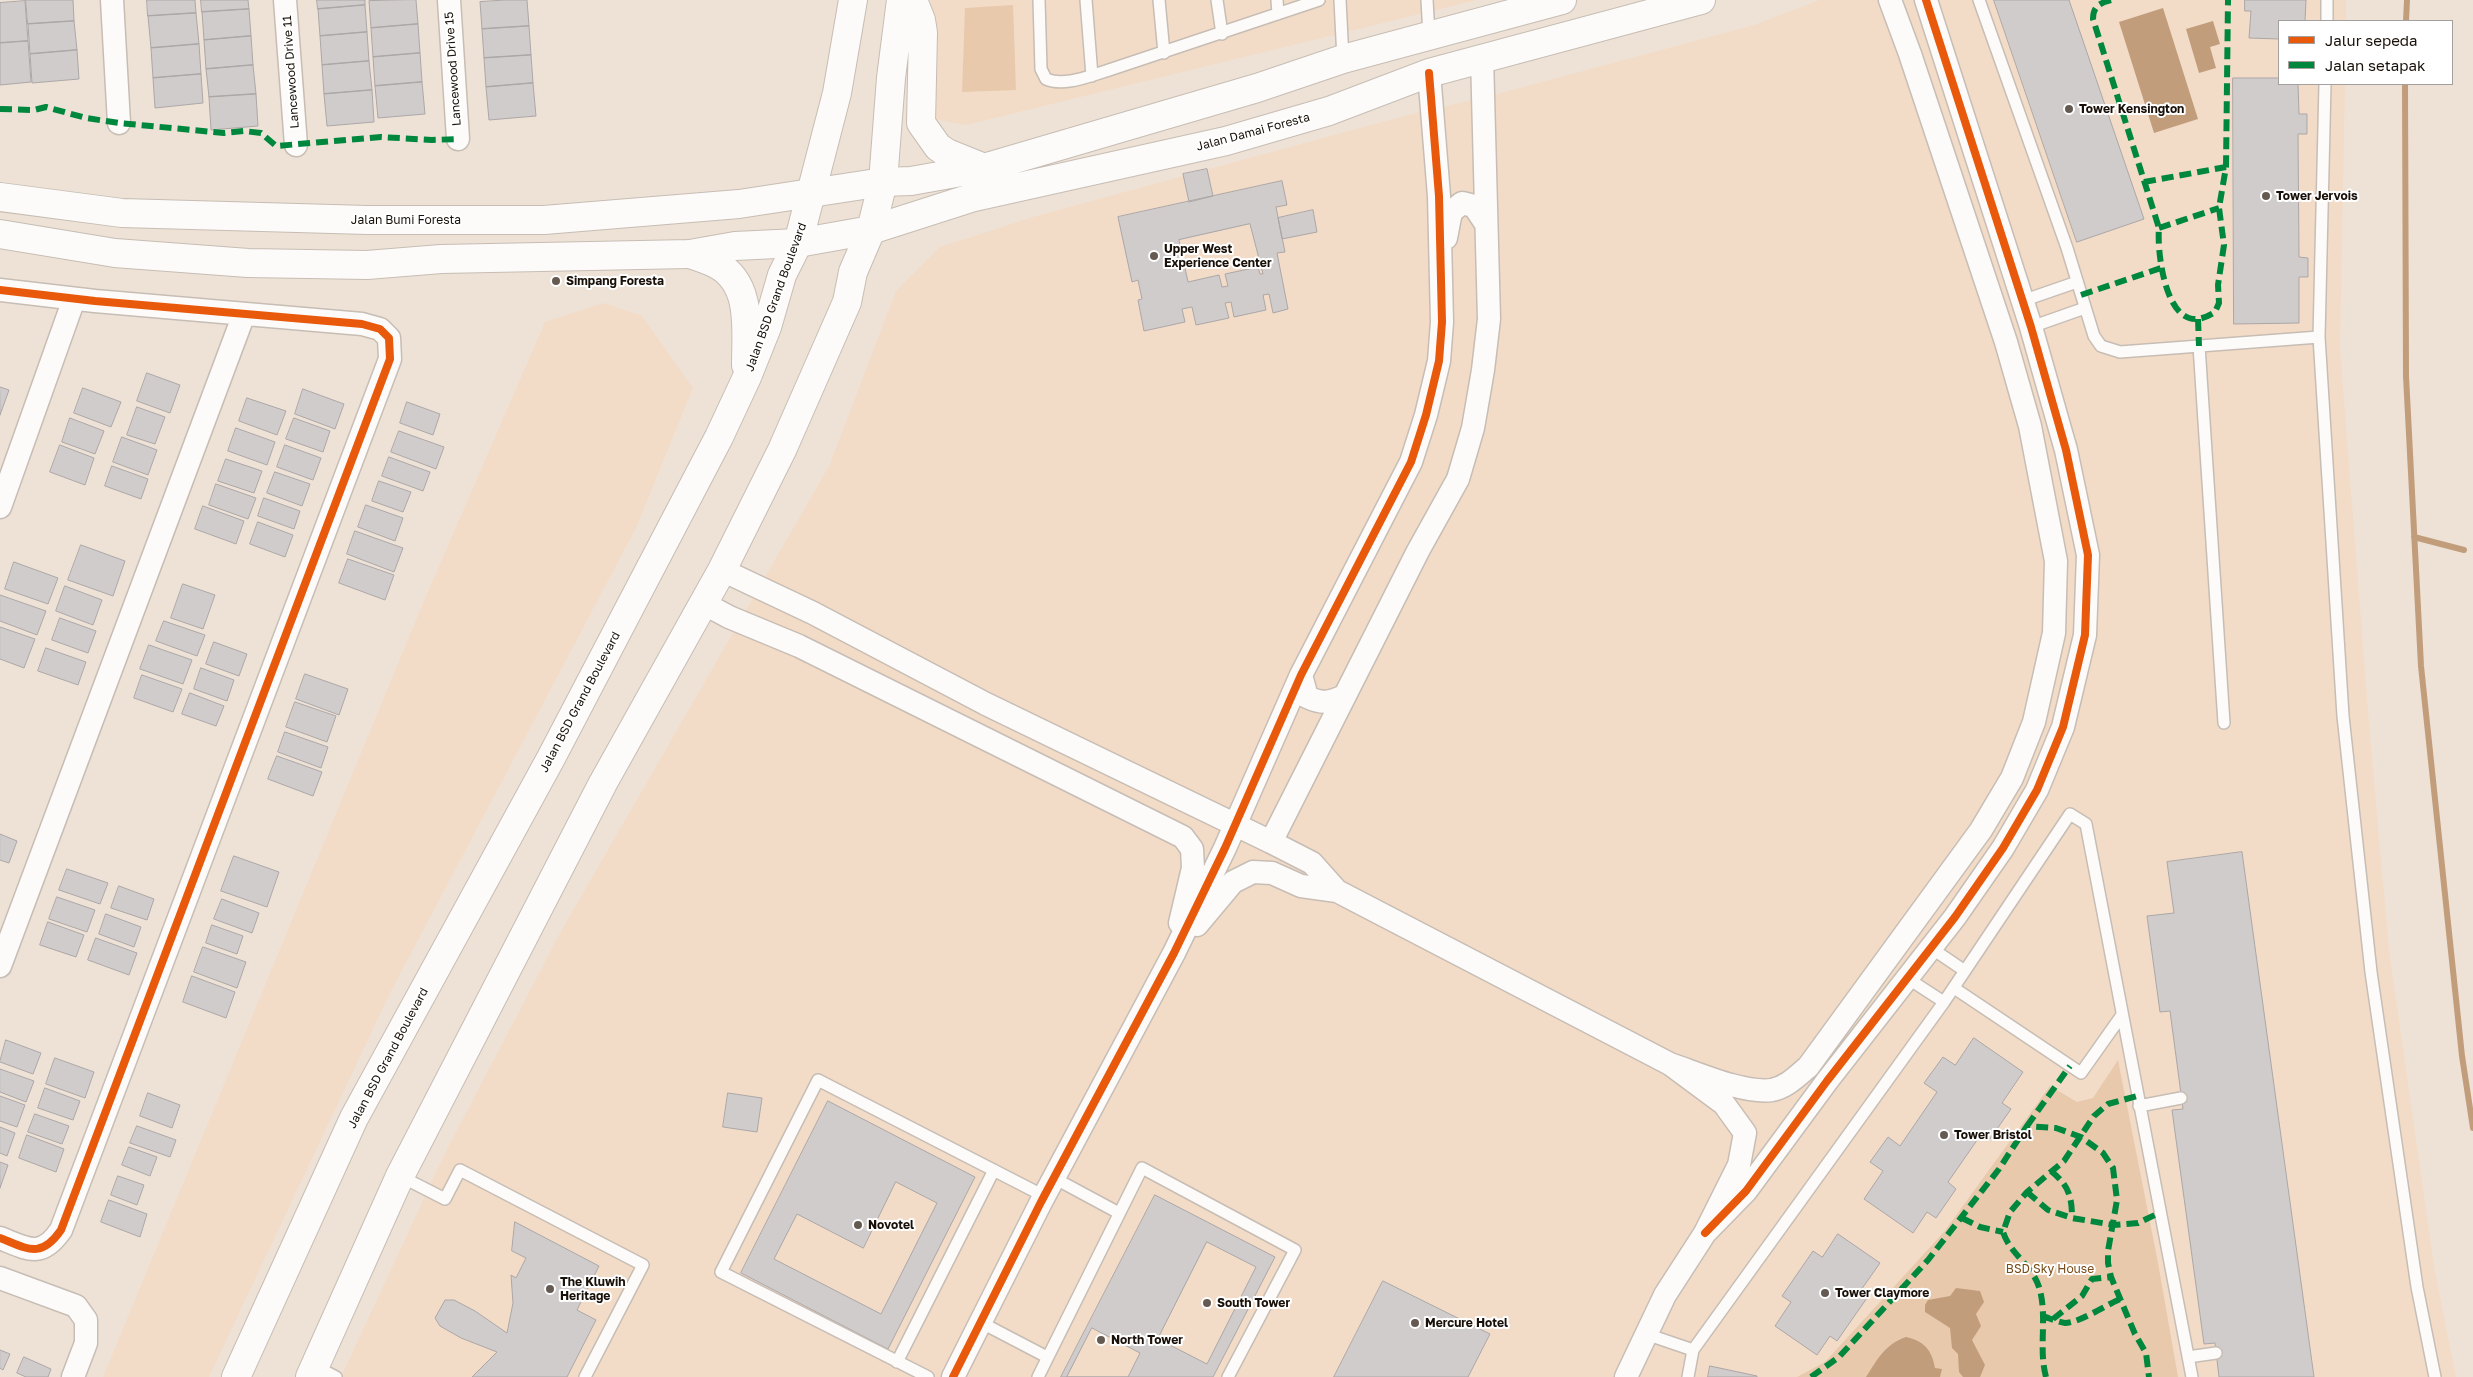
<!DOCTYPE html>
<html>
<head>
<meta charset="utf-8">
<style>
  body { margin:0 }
  #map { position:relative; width:2473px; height:1377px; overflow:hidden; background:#eee2d6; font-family:"Golos Text",sans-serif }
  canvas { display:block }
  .legend { position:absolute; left:2278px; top:20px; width:175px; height:65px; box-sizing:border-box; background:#fff; border:1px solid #a3a09d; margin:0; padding:6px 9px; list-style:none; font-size:15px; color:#191109 }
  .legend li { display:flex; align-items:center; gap:10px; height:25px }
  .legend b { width:25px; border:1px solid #a3a09d }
</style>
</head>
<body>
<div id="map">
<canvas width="2473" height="1377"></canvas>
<ul class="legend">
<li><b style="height:6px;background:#e8590c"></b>Jalur sepeda</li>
<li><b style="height:6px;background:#00873e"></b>Jalan setapak</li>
</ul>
</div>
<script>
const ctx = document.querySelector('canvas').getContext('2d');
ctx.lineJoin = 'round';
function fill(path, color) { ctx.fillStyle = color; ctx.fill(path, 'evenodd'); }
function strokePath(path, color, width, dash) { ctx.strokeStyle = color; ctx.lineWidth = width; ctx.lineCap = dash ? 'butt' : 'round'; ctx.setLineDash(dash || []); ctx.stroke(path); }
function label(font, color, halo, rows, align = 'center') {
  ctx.font = font + ' "Golos Text",sans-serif'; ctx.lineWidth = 4; ctx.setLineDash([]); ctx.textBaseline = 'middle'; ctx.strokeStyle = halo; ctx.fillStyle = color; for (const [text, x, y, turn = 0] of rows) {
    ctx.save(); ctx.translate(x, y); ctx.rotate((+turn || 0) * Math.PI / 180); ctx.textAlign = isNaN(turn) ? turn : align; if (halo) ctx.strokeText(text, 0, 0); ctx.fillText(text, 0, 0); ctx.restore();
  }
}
fill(new Path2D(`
  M931 0H1477L966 125 934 119Z
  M1819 0H2346V21H2279V84H2345L2340 348 2370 736 2389 950 2435 1272 2456 1377H341L446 1151 560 933 829 466 896 291 940 247 1036 216 1404 116 1497 94 1754 25Z
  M603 303 642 316 693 388 636 528 390 993 209 1377H103L423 603 545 322Z`), '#f2dcc8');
fill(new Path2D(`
  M1013 5 1016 90 962 92 965 8Z
  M2118 1060 2158 1263 2178 1377H1797L1825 1362 1944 1232 2050 1086 2077 1102 2093 1098Z`), '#e8c9ac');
fill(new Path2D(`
  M2163 8 2198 119 2154 133 2119 22Z
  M2213 21 2220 44 2210 47 2216 68 2199 73 2186 29Z
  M1956 1288 1980 1291 1984 1302 1976 1314 1981 1326 1972 1340 1985 1365 1980 1377H1963L1959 1372 1958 1354 1952 1348 1950 1328 1925 1312V1305L1928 1300 1950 1296Z
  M1906 1337C1924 1341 1932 1350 1935 1368L1942 1369 1940 1377H1866C1878 1359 1884 1345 1906 1337Z`), '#c19d7b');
strokePath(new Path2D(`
  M2406 21 2407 0
  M2405 84 2406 376 2421 666 2462 1056 2473 1128
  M2414 537 2464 550`), '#c19d7b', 6);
const building = new Path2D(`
  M26 0H73L74 21 28 24Z
  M147 0H195L196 13 148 16Z
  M201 0H248L249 9 202 12Z
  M317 0H365V5L318 9Z
  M416 0 418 24 371 28 369 1Z
  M505 0H527L529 26 482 29 480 2Z
  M1994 0H2069L2144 219 2077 242Z
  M2245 0H2306L2305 21H2279V39L2249 38 2251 11H2245Z
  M25 1 28 41 0 43V3Z
  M365 5 367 32 320 36 318 9Z
  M249 9 251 36 204 40 202 12Z
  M196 13 199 44 151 48 148 16Z
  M74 21 77 50 30 54 28 24Z
  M418 24 420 53 373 57 371 28Z
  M529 26 531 55 484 58 482 29Z
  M367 32 369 61 322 65 320 36Z
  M251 36 253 65 206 69 204 40Z
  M28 41 31 82 0 85V43Z
  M199 44 201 74 153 78 151 48Z
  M77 50 79 79 32 83 30 54Z
  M420 53 422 82 375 86 373 57Z
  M531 55 533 83 486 87 484 58Z
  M369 61 372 90 324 94 322 65Z
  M253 65 256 94 209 97 206 69Z
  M201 74 203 103 155 108 153 78Z
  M2233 78H2279V84H2298L2299 114H2307V134H2298L2299 257 2308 258V277H2299V323L2234 324Z
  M422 82 425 114 378 118 375 86Z
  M533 83 536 116 489 120 486 87Z
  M372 90 374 122 327 126 324 94Z
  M256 94 258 126 211 130 209 97Z
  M1207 169 1213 196 1189 202 1183 174Z
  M1282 181 1287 205 1276 207 1285 252 1277 253 1288 309 1273 313 1269 294 1263 295 1266 310 1234 317 1231 302 1225 303 1229 318 1196 325 1192 307 1182 309 1185 322 1144 331 1138 300 1142 299 1138 280 1132 282 1118 217ZM1250 224 1263 274H1260L1258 267 1225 274 1228 286 1222 287 1219 275 1188 282 1179 240Z
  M1313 210 1317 232 1282 239 1278 218Z
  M147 373 180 385 170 413 137 401Z
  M0 387 9 390 0 415Z
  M83 388 121 402 111 427 74 413Z
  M303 389 344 404 335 429 295 414Z
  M247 398 286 411 277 435 239 421Z
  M407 402 440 414 433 435 400 423Z
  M137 407 165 417 155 444 127 435Z
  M70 418 104 431 95 454 62 442Z
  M294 418 330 431 323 452 286 439Z
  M236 428 275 442 267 465 228 451Z
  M399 431 444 447 436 469 391 452Z
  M122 437 157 450 148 475 113 462Z
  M60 445 94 458 85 485 50 472Z
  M285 445 321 458 313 480 277 467Z
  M389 457 430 472 423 491 382 476Z
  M226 459 262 471 254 493 218 481Z
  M112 466 148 479 141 499 105 486Z
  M275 472 310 484 302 506 267 493Z
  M379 481 411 492 403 512 372 501Z
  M216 484 256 498 248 519 209 505Z
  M264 498 300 511 294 529 258 516Z
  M366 505 403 518 395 541 358 527Z
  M203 506 244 521 236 544 195 529Z
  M258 522 293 535 285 557 250 544Z
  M355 531 403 548 394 572 347 554Z
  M81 545 125 561 113 596 68 580Z
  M348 559 394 575 385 600 339 583Z
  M14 562 58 578 48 604 5 589Z
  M183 584 215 595 203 629 171 618Z
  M65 586 102 600 93 625 56 611Z
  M0 595 46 611 37 635 0 621Z
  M60 618 96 631 88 653 52 640Z
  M164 621 205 635 197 656 156 641Z
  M0 627 35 639 24 668 0 659Z
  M214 642 247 654 239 676 206 664Z
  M149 645 192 660 183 684 140 669Z
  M46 648 86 662 78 685 38 671Z
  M201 668 234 680 227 701 194 689Z
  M305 674 348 689 339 715 296 699Z
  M142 675 182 689 173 712 134 698Z
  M190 693 224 706 216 726 182 714Z
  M295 702 336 716 327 742 286 727Z
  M285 732 328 747 321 768 278 752Z
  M277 756 322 772 313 796 268 779Z
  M0 834 17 841 9 863 0 860Z
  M2242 852 2314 1377H2219L2215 1343 2204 1344 2172 1110 2183 1109 2170 1011 2160 1012 2147 916 2174 913 2167 862Z
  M234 856 279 872 267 907 221 891Z
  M67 869 108 883 100 904 59 890Z
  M119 886 154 899 147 920 111 908Z
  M57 897 95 910 87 932 49 919Z
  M222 899 259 913 252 933 214 919Z
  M106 914 141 927 134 947 99 934Z
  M48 922 84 935 76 957 40 945Z
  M212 925 243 936 237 954 206 943Z
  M96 938 137 953 129 975 88 960Z
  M203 947 246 962 237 988 194 972Z
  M192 976 235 992 226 1018 183 1002Z
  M1974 1038 2023 1072 2002 1103 2011 1109 1990 1139 1982 1133 1948 1182 1956 1189 1936 1218 1927 1212 1913 1233 1864 1199 1883 1171 1870 1162 1888 1137 1900 1146 1937 1092 1924 1083 1943 1057 1955 1065Z
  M6 1040 41 1053 33 1074 0 1062Z
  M55 1058 94 1072 85 1098 46 1084Z
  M0 1069 34 1081 26 1102 0 1092Z
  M45 1088 80 1101 73 1120 38 1108Z
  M148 1093 180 1105 172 1128 140 1116Z
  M728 1093 762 1098 757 1132 723 1127Z
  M0 1096 25 1105 17 1127 0 1121Z
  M828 1101 975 1177 888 1349 741 1273Z
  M35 1114 69 1126 62 1144 28 1132Z
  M137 1126 176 1140 170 1157 130 1143Z
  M0 1127 15 1133 7 1156 0 1153Z
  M27 1135 64 1149 56 1172 19 1158Z
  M129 1147 157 1157 150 1176 122 1165Z
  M0 1162 8 1165 0 1188Z
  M118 1176 144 1185 137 1205 111 1195Z
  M896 1182 937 1203 881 1314 774 1259 797 1214 863 1248Z
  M1155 1195 1275 1257 1213 1377H1061Z
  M109 1200 147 1214 140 1237 101 1222Z
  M515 1222 599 1266 577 1310 596 1320 567 1377H472L497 1352 461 1338 440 1326 435 1318 445 1300H454L475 1311 507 1333 513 1303 511 1275 516 1278 526 1258 512 1251Z
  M1838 1234 1880 1263 1861 1290 1869 1295 1837 1341 1830 1336 1817 1355 1775 1326 1791 1302 1782 1296 1813 1251 1822 1257Z
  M1207 1242 1256 1267 1207 1364 1158 1339Z
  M1383 1281 1490 1334 1468 1377H1334Z
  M1092 1328 1140 1353 1128 1377H1067Z
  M0 1350 10 1354 3 1370 0 1368Z
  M24 1357 51 1369 48 1377H26L17 1373Z
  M1710 1366 1757 1376V1377H1708Z`);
fill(building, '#d0cccc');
strokePath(building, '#aca7a7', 1);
const service = new Path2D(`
  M1039 0 1041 69 1046 79C1064 87 1089 76 1106 71L1319 0
  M1086 0 1092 76
  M1159 0 1164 53
  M1217 0 1222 34
  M1277 0 1278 14
  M1340 0 1343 59
  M1427 0 1429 35
  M1979 0 2067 248 2094 336 2101 346 2120 352 2319 337 2325 84
  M2327 21V0
  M2022 301 2077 282
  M2031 327 2085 308
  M2319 337 2343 716 2371 972 2417 1287 2435 1377
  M2199 346 2224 723
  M1931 948 1965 971
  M1907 978 1944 1002
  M1954 988 2081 1073 2122 1015
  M2139 1106 2181 1098
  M400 1176 445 1199 460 1170 643 1265 585 1377
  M1054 1178 1119 1213
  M980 1322 1047 1357
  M1646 1334 1693 1350
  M2188 1357 2216 1353
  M897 1362 994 1170
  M315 1366 336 1377
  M928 1377 721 1272 818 1080 1044 1196
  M1038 1377 1142 1168 1295 1250 1228 1377
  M1688 1377 1693 1350 1944 1002 2070 814 2086 824 2192 1377`);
const minor = new Path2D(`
  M112 0 119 123
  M285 0 296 145
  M449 0 458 139
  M1446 238 1451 212 1462 203 1474 206 1486 224
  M0 290 95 301 362 324 380 329 389 338 390 359 61 1230C41 1259 28 1249 0 1238
  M0 507 74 299
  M722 570 813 613 986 704 1271 842 1312 863 1337 891
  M703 603 729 617 799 646 1183 837 1192 849 1193 868 1180 923
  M1301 675 1307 697C1322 704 1329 703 1344 696
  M1271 842 1418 551 1458 479 1473 428 1483 370 1489 319 1482 57
  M1197 925 1233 882 1253 872 1272 873 1301 886 1337 891 1670 1064 1724 1104 1745 1133 1739 1165 1705 1233 1665 1295 1626 1377
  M0 966 244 314
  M1670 1064C1697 1073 1744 1094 1772 1090 1787 1087 1797 1076 1808 1067L1981 830 2012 778 2034 722 2054 633 2056 561 2030 426 2006 342 1910 54 1890 0
  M1705 1233 1746 1191 1827 1081 1955 917 2003 848 2037 790 2063 727 2085 635 2088 555 2066 450 2031 327 1926 0
  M0 1278 76 1306 86 1320V1343L73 1377
  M953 1377 1041 1202 1174 953 1225 848 1301 675 1411 462 1426 415 1439 361 1442 322 1439 196 1429 73`);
const secondary = new Path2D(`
  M0 197 122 213 367 220H544L739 204 883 182 911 181 984 168 1257 88 1343 59 1562 0
  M0 234 115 253 248 263 367 265 441 259 690 254 735 246 798 243 871 230 974 197 1226 141 1329 111 1429 73 1701 0`);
const primary = new Path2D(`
  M913 0 921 20 923 33 921 123 938 147 947 153 984 168
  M690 254C699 257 708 260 716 264 753 283 746 330 746 365
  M236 1377 354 1118 551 758 719 437 747 377 767 327 782 275 798 243 837 93 853 0
  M310 1377 400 1176 603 783 722 570 782 450 847 302 853 272 871 230 883 182 891 78 901 0`);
strokePath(service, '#c7bdb4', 14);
strokePath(minor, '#c7bdb4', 25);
strokePath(secondary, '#c7bdb4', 30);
strokePath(primary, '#c7bdb4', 30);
strokePath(service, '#fcfbf9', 11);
strokePath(minor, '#fcfbf9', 22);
strokePath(secondary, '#fcfbf9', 28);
strokePath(primary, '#fcfbf9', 28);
strokePath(new Path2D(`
  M2111 0C2099 3 2093 7 2093 19L2159 228C2157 250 2164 310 2189 318 2198 321 2207 317 2215 312L2219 303 2218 285 2224 245 2219 208 2226 167 2228 0
  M0 109 34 110 46 107 86 118 119 123 224 133 244 131 261 133 276 146 381 137 432 140 458 139
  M2144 182 2226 167
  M2159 228 2219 208
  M2081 295 2161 268
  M2198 319 2199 346
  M2027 1126 2070 1066
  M2051 1171C2068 1185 2072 1195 2072 1218
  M2027 1192 2048 1210 2072 1218 2114 1225 2138 1223 2159 1213
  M1962 1218 1980 1227 2003 1232
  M2042 1316C2049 1318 2058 1322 2065 1323 2079 1323 2106 1305 2120 1299
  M2053 1319 2082 1296 2092 1279 2111 1277
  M1811 1377 1839 1357 1928 1260 1999 1169 2027 1126 2056 1128 2081 1137 2103 1153 2113 1168 2117 1200 2108 1251V1263L2111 1277 2135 1334 2146 1353 2149 1377
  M2046 1377C2038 1348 2048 1316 2039 1287 2032 1265 2010 1254 2003 1232L2010 1212 2027 1192 2064 1161 2094 1116 2108 1104 2137 1096`), '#00873e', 6, [12, 6]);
strokePath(new Path2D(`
  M0 290 95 301 362 324 380 329 389 338 390 359 61 1230C41 1259 28 1249 0 1238
  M1705 1233 1746 1191 1827 1081 1955 917 2003 848 2037 790 2063 727 2085 635 2088 555 2066 450 2031 327 1926 0
  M953 1377 1041 1202 1174 953 1225 848 1301 675 1411 462 1426 415 1439 361 1442 322 1439 196 1429 73`), '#e8590c', 8);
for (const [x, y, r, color] of [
  [2069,109,5,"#645a51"],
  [2266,196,5,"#645a51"],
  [1154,256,5,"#645a51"],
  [556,281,5,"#645a51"],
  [1944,1135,5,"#645a51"],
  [858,1225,5,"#645a51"],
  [550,1289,5,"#645a51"],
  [1825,1293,5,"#645a51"],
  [1207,1303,5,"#645a51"],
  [1415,1323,5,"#645a51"],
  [1101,1340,5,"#645a51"]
]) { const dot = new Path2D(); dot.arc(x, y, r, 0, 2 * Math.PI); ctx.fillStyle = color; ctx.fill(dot); strokePath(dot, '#fff', 2); }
label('12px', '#191109', '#fff', [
  ["Lancewood Drive 15",453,69,-94],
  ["Lancewood Drive 11",291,72,-94],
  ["Jalan Damai Foresta",1253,132,-15],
  ["Jalan Bumi Foresta",406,220],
  ["Jalan BSD Grand Boulevard",776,297,-70],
  ["Jalan BSD Grand Boulevard",580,702,-62],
  ["Jalan BSD Grand Boulevard",388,1058,-62]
]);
label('bold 12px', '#191109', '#fff', [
  ["Tower Kensington",2079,109],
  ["Tower Jervois",2276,196],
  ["Upper West",1164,249],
  ["Experience Center",1164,263],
  ["Simpang Foresta",566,281],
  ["Tower Bristol",1954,1135],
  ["Novotel",868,1225],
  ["The Kluwih",560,1282],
  ["Heritage",560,1296],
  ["Tower Claymore",1835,1293],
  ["South Tower",1217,1303],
  ["Mercure Hotel",1425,1323],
  ["North Tower",1111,1340]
], 'left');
label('12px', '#794b16', '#fff', [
  ["BSD Sky House",2050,1269]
]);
</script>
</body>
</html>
